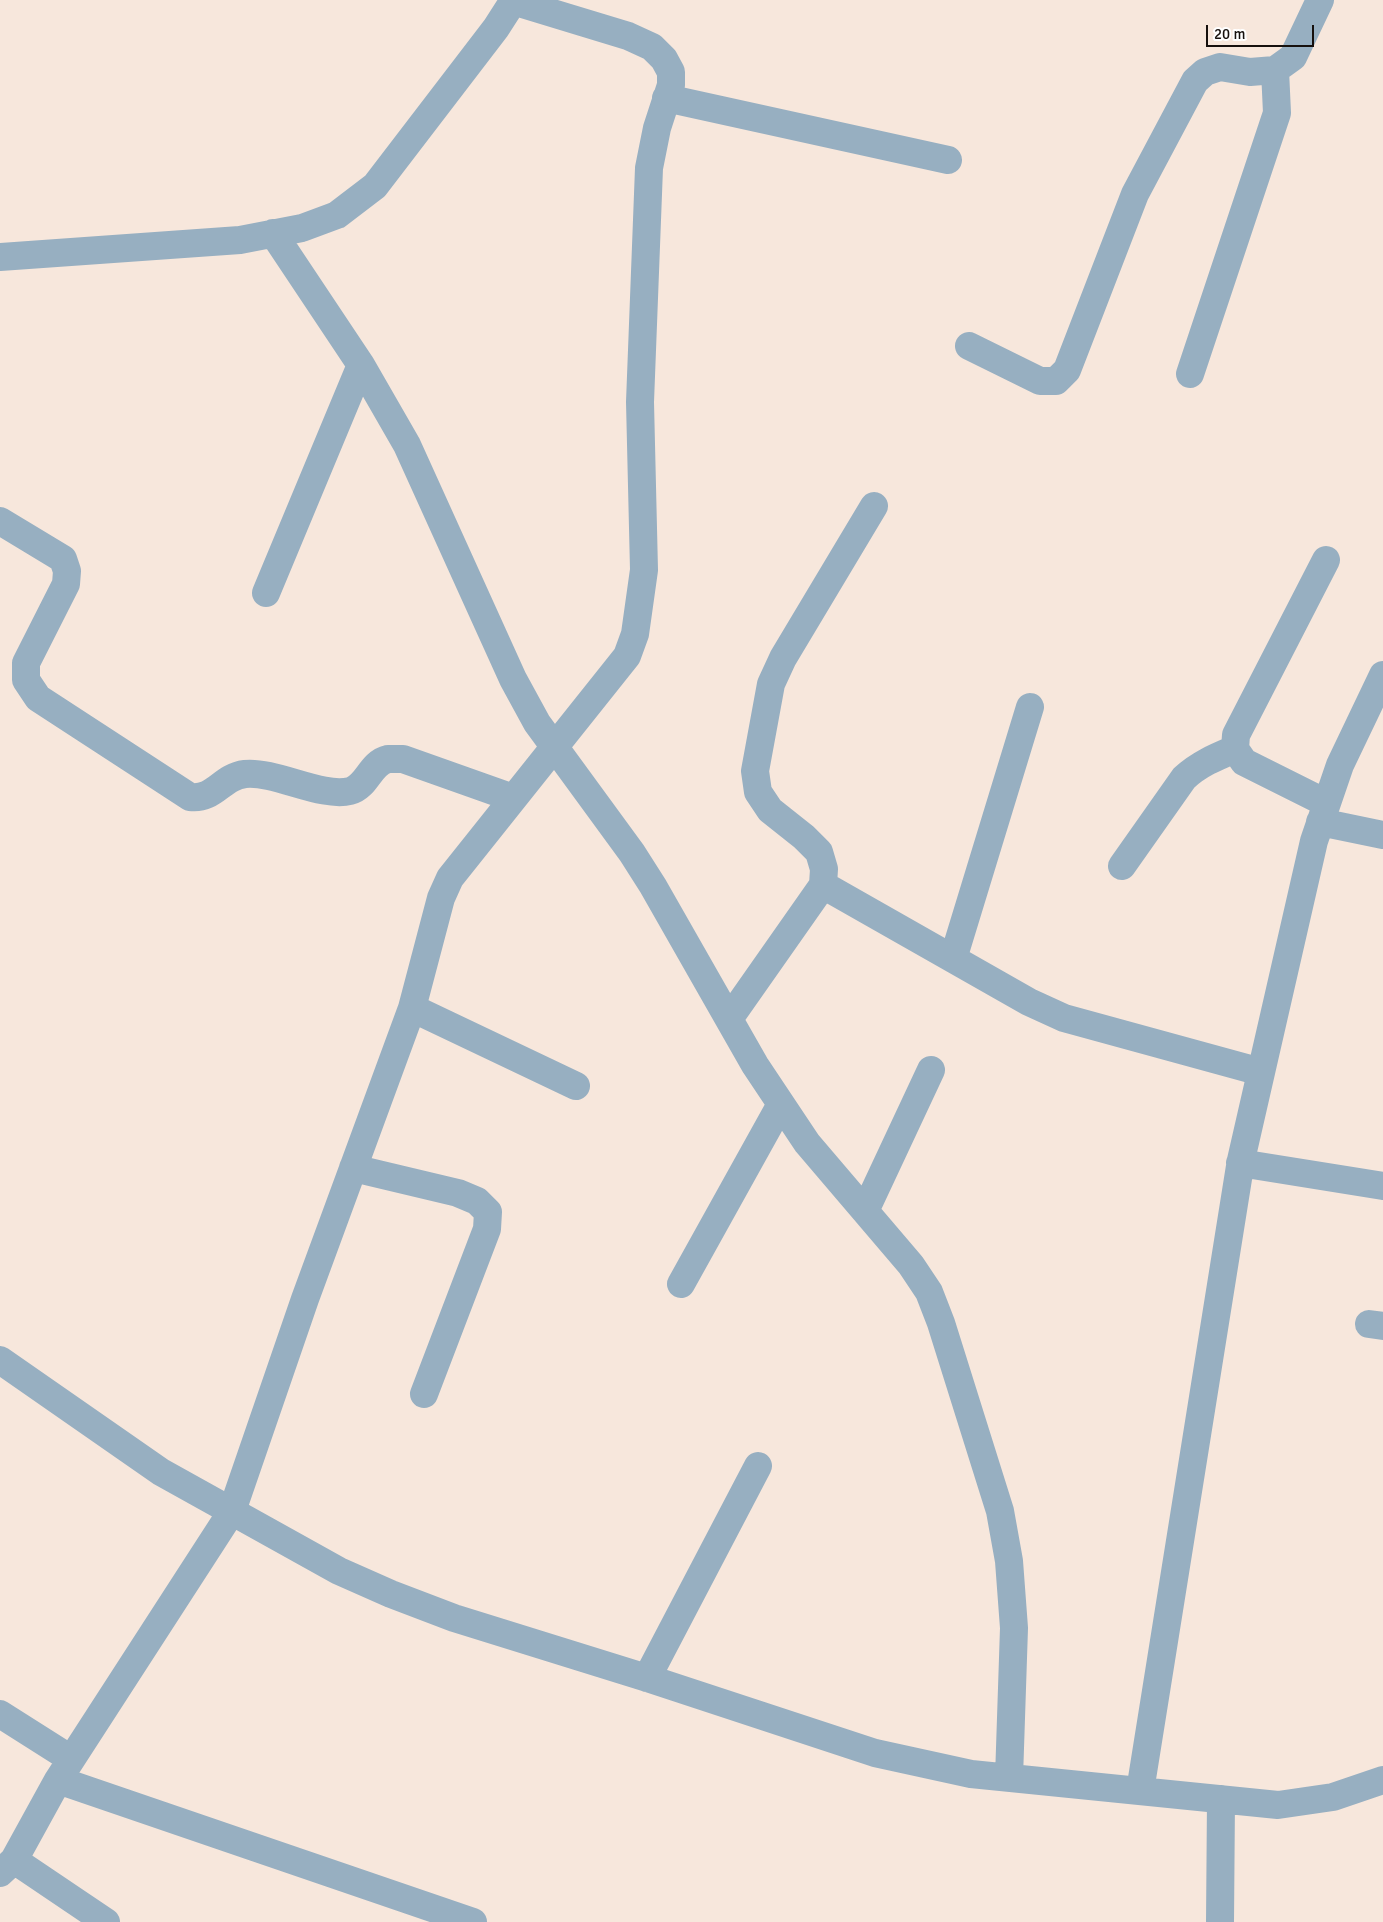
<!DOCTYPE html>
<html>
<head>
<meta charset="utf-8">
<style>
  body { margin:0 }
  #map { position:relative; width:1383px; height:1922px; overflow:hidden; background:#f7e7dc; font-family:Signika,sans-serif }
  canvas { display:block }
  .scale { position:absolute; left:1206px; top:25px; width:108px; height:22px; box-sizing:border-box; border:2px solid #16100d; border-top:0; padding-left:6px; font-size:15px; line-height:18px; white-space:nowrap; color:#16100d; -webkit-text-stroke:4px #fff; paint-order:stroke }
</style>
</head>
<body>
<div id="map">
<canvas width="1383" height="1922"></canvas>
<div class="scale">20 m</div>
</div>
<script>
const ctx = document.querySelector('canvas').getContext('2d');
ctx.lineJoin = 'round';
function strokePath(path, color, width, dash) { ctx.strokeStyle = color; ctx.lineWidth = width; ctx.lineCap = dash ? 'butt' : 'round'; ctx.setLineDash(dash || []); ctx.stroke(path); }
strokePath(new Path2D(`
  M666 98 948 160
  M273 233 361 365 407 445 513 679 537 723 632 853 653 886 755 1065 807 1143 911 1265 929 1292 941 1323 1000 1511 1009 1561 1014 1628 1009 1778
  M0 257 240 240 302 228 337 215 375 186 496 28 514 0
  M969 346 1040 381H1056L1067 370 1135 194 1195 81 1205 72 1220 67 1250 72 1275 70 1293 57 1320 0
  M1190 374 1277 113 1275 70
  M0 521 63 559 67 571 66 584 26 663V680L38 698 190 797C215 800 221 777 245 774 276 771 321 798 350 791 367 787 370 763 388 759 392 759 398 759 403 759L513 798
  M1326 560 1236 735 1235 749 1244 762 1326 803
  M266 593 361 365
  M1320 822 1383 835
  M1122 866 1184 778C1199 764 1216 757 1235 749
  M823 885 1029 1002 1064 1018 1261 1072
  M953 959 1030 707
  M412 1008 576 1086
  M729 1019 823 885 824 869 819 852 804 837 770 810 758 792 755 771 771 684 783 658 874 506
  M1240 1163 1383 1186
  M353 1168 458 1193 477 1201 488 1212 487 1229 424 1394
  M865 1211 931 1070
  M681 1284 781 1104
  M1369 1324 1383 1326
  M0 1360 161 1472 339 1571 391 1594 454 1618 647 1678 875 1753 971 1774 1278 1805 1333 1797 1383 1780
  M647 1678 758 1466
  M0 1714 71 1759
  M58 1780 473 1922
  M1140 1791 1241 1160 1314 841 1340 765 1383 675
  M14 1860 106 1922
  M0 1873 14 1860 58 1780 232 1511 305 1299 412 1008 441 898 450 878 627 656 635 634 644 570 640 402 649 168 657 128 671 85V72L664 59 652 47 628 36 513 1
  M1220 1922 1221 1799`), '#97afc1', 28);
</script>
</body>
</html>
